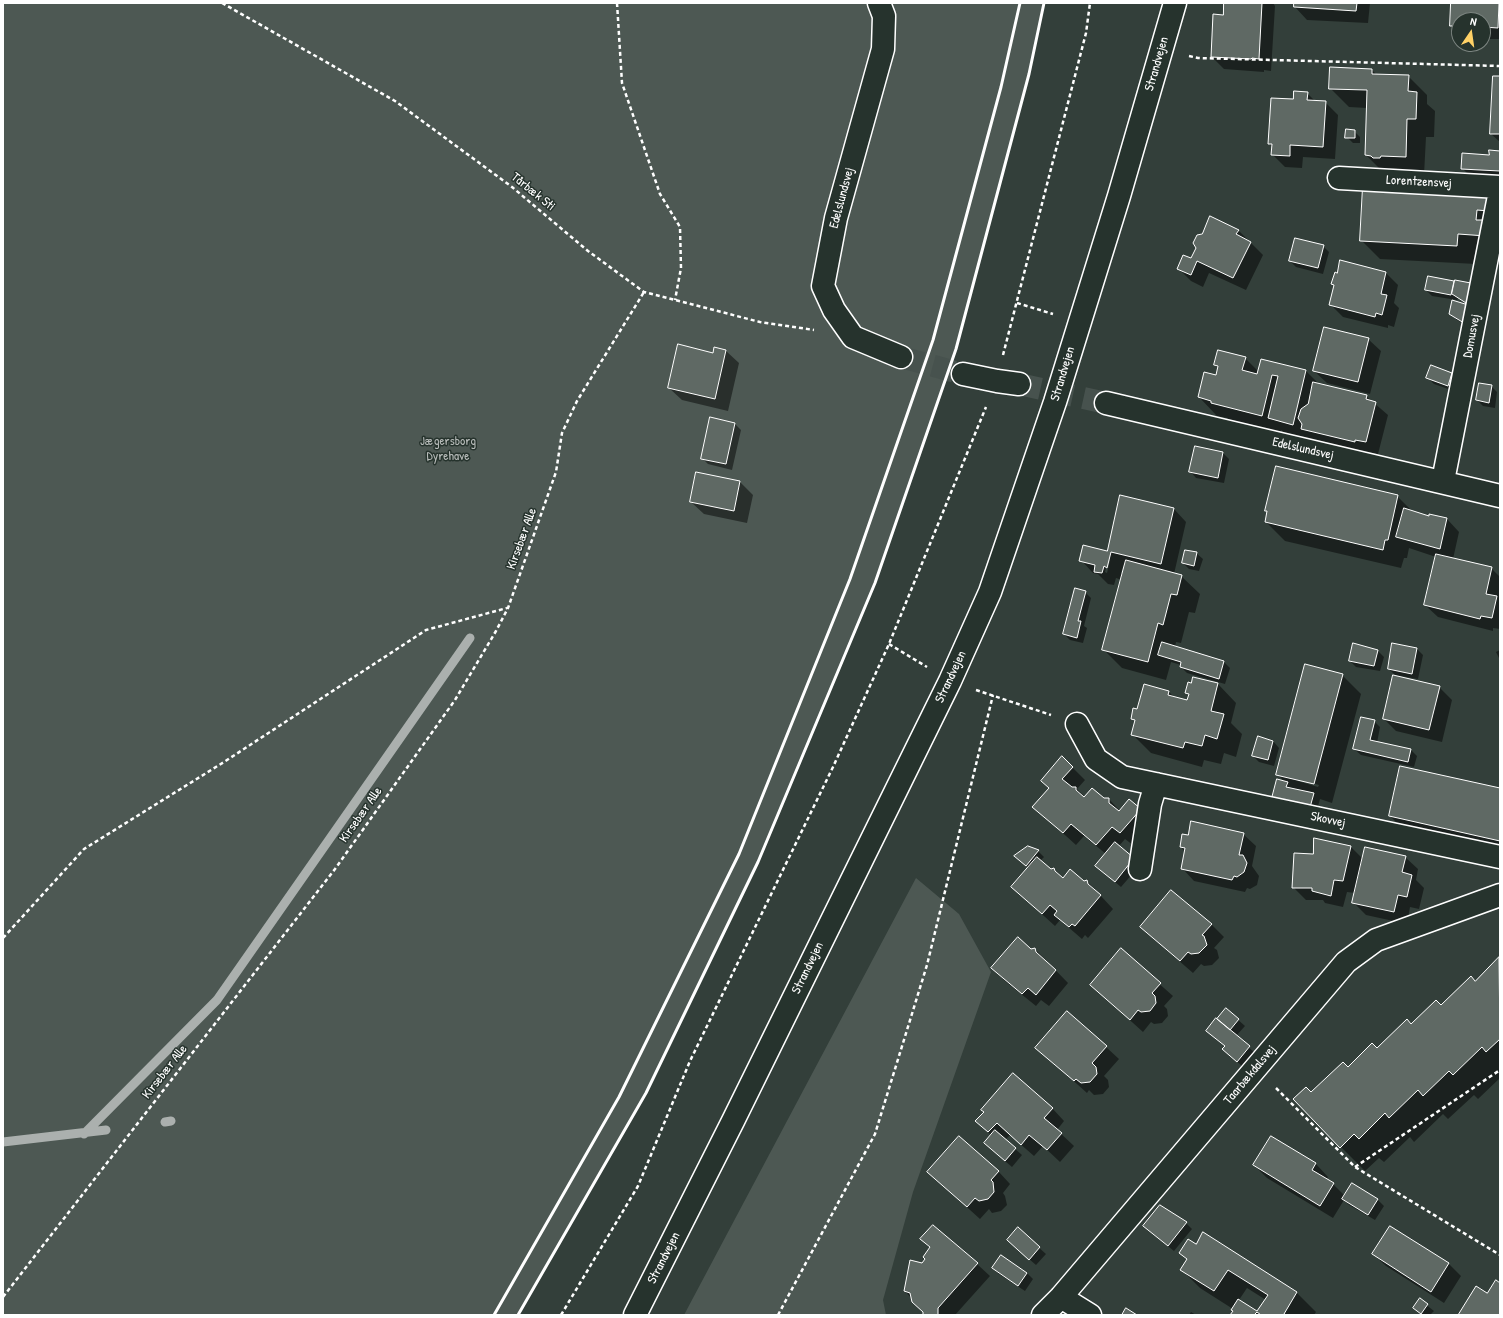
<!DOCTYPE html>
<html>
<head>
<meta charset="utf-8">
<style>
  body { margin:0 }
  #map { position:relative; width:1503px; height:1318px; overflow:hidden; background:#333f3a; font-family:"Patrick Hand",sans-serif }
  canvas { display:block }
  .frame { position:absolute; inset:0; border:4px solid #fff; pointer-events:none }
  .north { position:absolute; left:1451px; top:12px; width:40px; height:40px; box-sizing:border-box; background:#26332d; border:1px solid #7d8581; border-radius:50%; rotate:13deg; font-size:11px; font-weight:700; line-height:16px; text-align:center; color:#fff }
  .north::after { content:''; display:block; margin:auto; width:14px; height:18px; background:#ffd166; clip-path:polygon(50% 0,100% 100%,50% 72%,0 100%) }
</style>
</head>
<body>
<div id="map">
<canvas width="1503" height="1318"></canvas>
<div class="frame"></div>
<div class="north">N</div>
</div>
<script>
const ctx = document.querySelector('canvas').getContext('2d');
ctx.lineJoin = 'round';
function fill(path, color) { ctx.fillStyle = color; ctx.fill(path, 'evenodd'); }
function strokePath(path, color, width, dash) { ctx.strokeStyle = color; ctx.lineWidth = width; ctx.lineCap = dash ? 'butt' : 'round'; ctx.setLineDash(dash || []); ctx.stroke(path); }
function label(font, color, halo, rows, align = 'center') {
  ctx.font = font + ' "Patrick Hand",sans-serif'; ctx.lineWidth = 3; ctx.setLineDash([]); ctx.textBaseline = 'middle'; ctx.strokeStyle = halo; ctx.fillStyle = color; for (const [text, x, y, turn = 0] of rows) {
    ctx.save(); ctx.translate(x, y); ctx.rotate((+turn || 0) * Math.PI / 180); ctx.textAlign = isNaN(turn) ? turn : align; if (halo) ctx.strokeText(text, 0, 0); ctx.fillText(text, 0, 0); ctx.restore();
  }
}
fill(new Path2D(`
  M3 3H1044L1029 74 956 349 875 583 758 862 646 1093 518 1315H3Z
  M916 878 959 914 991 972 913 1192 883 1300 886 1315H684Z`), '#4d5853');
fill(new Path2D(`
  M1225 3H1273L1275 6 1271 71 1264 70V72L1224 69 1212 57 1224 16Z
  M1295 3H1370L1368 23 1307 20 1295 7Z
  M1452 3H1500V39H1483V20H1459V33L1451 25Z
  M1372 70 1377 75 1408 76 1427 95V104L1435 111 1434 137H1426L1424 175 1385 174 1366 155 1367 108 1349 107 1330 88Z
  M1500 77V142L1491 134Z
  M1307 93 1316 102H1325L1338 115 1335 159 1303 157 1302 168 1285 167 1272 154V147L1269 143 1294 100Z
  M1354 131 1360 137V143H1353L1347 137Z
  M1500 152V177L1468 174 1462 168Z
  M1477 193 1500 235V254L1476 253V264L1380 259 1361 240Z
  M1238 230 1263 255 1246 290 1209 273 1203 287 1191 281 1178 268Z
  M1323 246 1329 252 1323 274 1296 267 1290 261Z
  M1385 272 1398 285 1394 303 1399 308 1394 327 1388 325V328L1343 317 1330 304 1335 286 1333 284Z
  M1453 282 1456 284 1476 285 1475 331 1457 320 1450 313 1469 306 1458 298 1457 300 1432 296 1426 290Z
  M1368 339 1381 351 1370 394 1327 383 1314 371Z
  M715 348 726 351 739 363 728 411 682 400 669 388 714 354Z
  M1245 358 1259 372 1262 360 1306 371 1319 384 1366 396 1388 415 1378 454 1368 452 1367 454 1315 441 1313 439 1312 443 1288 437 1281 430 1280 434 1230 421 1227 418 1217 416 1199 397 1217 376 1219 369 1215 365Z
  M1431 367 1452 373 1458 380 1454 391 1434 384 1428 378Z
  M1491 386 1497 392 1495 408 1483 406 1477 400Z
  M711 418 735 424 741 430 732 470 708 464 702 458Z
  M1196 447 1223 453 1229 459 1224 483 1196 478 1190 471Z
  M697 473 740 482 753 495 747 523 704 514 691 502Z
  M1121 496 1174 509 1186 522 1174 574 1181 576 1200 594 1195 613 1189 612 1181 643 1176 642 1175 647 1224 662 1230 668 1225 684 1187 673 1181 667V665L1171 662 1166 680 1122 668 1104 650 1122 580 1116 578 1114 585 1108 584 1098 574 1093 573 1081 560 1107 552ZM1108 560H1110L1107 573 1105 572ZM1124 564 1125 565 1123 574 1121 573Z
  M1397 496 1414 513 1430 517V515L1447 519 1459 532 1453 559 1491 568 1500 577V629L1493 628V631L1438 617 1425 605 1436 557 1409 548 1407 558H1404L1401 568 1285 541 1266 522 1268 513 1266 511Z
  M1196 553 1203 559 1199 571 1189 569 1183 563Z
  M1085 592 1091 598 1084 626 1087 628 1083 643 1070 640 1064 634Z
  M1354 644 1378 651 1384 657 1380 671 1356 667 1350 661Z
  M1417 649 1423 655 1418 679 1395 675 1389 669Z
  M1500 650V660L1496 652Z
  M1342 675 1361 694 1332 803 1320 799 1315 817 1279 808 1285 782 1277 774ZM1298 779 1319 785 1318 787 1298 781Z
  M1218 684 1236 703 1231 723 1242 734 1236 757 1224 753 1221 764 1204 760 1202 767 1151 753 1132 734 1135 722 1132 718 1138 710 1169 692 1175 698 1188 702 1190 696 1186 692Z
  M1439 687 1452 700 1442 742 1396 731 1384 719Z
  M1374 721 1380 727 1377 743 1411 750 1417 756 1414 767 1361 755 1354 749Z
  M1273 741 1279 748 1274 766 1259 762 1253 756Z
  M1072 767 1085 780 1077 789 1085 797 1109 799 1120 811 1140 809 1133 845 1125 839 1119 846 1140 865 1121 887 1096 866 1106 854 1084 836 1076 845 1034 807Z
  M1500 789V855L1409 835 1390 816Z
  M1243 834 1256 846 1252 866 1259 876 1257 885 1250 889 1247 888 1245 892 1194 881 1182 868 1185 852 1181 847 1189 836Z
  M1315 840 1351 847 1363 859 1405 857 1418 869 1416 880 1424 888 1419 909 1410 907 1407 924 1366 915 1353 902 1355 893 1347 892 1343 907 1325 903 1323 900H1306L1293 887 1314 855Z
  M1038 851 1044 857 1040 861 1051 870 1054 869 1064 879 1083 882 1087 881 1113 909 1088 938 1085 935 1082 939 1060 920 1055 926 1012 887 1029 868 1016 857Z
  M1171 891 1212 925 1224 937 1214 948 1217 950 1219 958 1212 965 1204 966 1201 964 1193 973 1154 939 1141 927Z
  M1035 949 1068 983 1049 1006 1041 1000 1036 1006 1005 981 993 968Z
  M1121 950 1173 996 1164 1006 1167 1009 1168 1016 1162 1023 1154 1024 1151 1022 1143 1032 1091 985Z
  M1499 958 1500 1078 1478 1099 1474 1095 1448 1119 1443 1114 1414 1142 1410 1137 1384 1162 1379 1158 1365 1171 1341 1147 1311 1093 1441 1006 1475 981Z
  M1226 1009 1245 1026 1236 1036 1255 1053 1243 1067 1223 1049 1225 1046Z
  M1106 1047 1119 1059 1104 1076 1108 1080 1109 1087 1103 1094 1094 1095 1089 1090 1087 1093 1037 1048Z
  M1052 1108 1064 1121 1057 1130 1074 1146 1060 1162 1043 1146 1034 1156 1010 1135 1005 1140 1022 1155 1012 1167 991 1149 992 1136 977 1121Z
  M1271 1137 1316 1164 1328 1177 1326 1180 1333 1184 1345 1196 1352 1185 1378 1200 1384 1206 1375 1220 1349 1205 1344 1200 1333 1218 1267 1178 1254 1165Z
  M998 1171 1010 1184 1003 1193 1005 1196 1007 1205 1001 1211 992 1213 989 1209 980 1219 928 1172Z
  M1186 1223 1192 1229 1174 1251 1150 1232Z
  M1390 1227 1449 1264 1461 1276 1444 1303 1386 1266 1373 1254Z
  M1018 1229 1046 1254 1036 1265 1014 1246Z
  M1204 1234 1297 1293 1316 1312 1314 1315H1231L1234 1311 1233 1309 1200 1288 1182 1270 1188 1260 1180 1253 1196 1245ZM1247 1288 1266 1300 1258 1312 1239 1300Z
  M921 1239 977 1264 990 1276 955 1315H924V1313L905 1291 926 1259 931 1248Z
  M1001 1256 1027 1273 1033 1279 1025 1291 999 1274 993 1268Z
  M1420 1300 1434 1311 1430 1315H1422L1414 1308Z
  M1191 1312 1196 1315H1189Z`), '#0007');
strokePath(new Path2D(`
  M165 1122 171 1121
  M84 1134 217 1000 470 638
  M3 1142 106 1130`), '#abb0ae', 9);
const building = new Path2D(`
  M1224 3H1262L1259 59 1252 58 1251 59 1211 57 1213 14 1223 15Z
  M1294 3H1357L1356 11 1294 7Z
  M1451 3H1499L1498 28 1483 27V20H1459V26H1450Z
  M1330 67 1372 69V74L1409 75 1408 91 1417 92 1416 119H1407L1406 157 1381 156 1380 158H1373L1371 156 1365 155 1367 90 1329 89Z
  M1493 76H1500V134H1490Z
  M1294 91 1308 92 1307 100 1326 101 1323 147 1290 145V156L1271 155 1272 144H1268L1271 98 1293 99Z
  M1346 129 1355 130V138H1345Z
  M1489 150 1500 151V171L1461 169 1462 153 1489 155Z
  M1363 186 1490 195 1489 211 1477 210 1476 220H1486V236L1458 234 1457 246 1360 241Z
  M1210 216 1239 230 1236 234 1251 242 1233 278 1197 261 1191 275 1177 269 1183 255 1191 258 1196 248 1193 243 1197 235 1202 234Z
  M1295 238 1324 245 1318 268 1289 261Z
  M1340 260 1386 272 1381 294 1387 295 1382 315 1376 313 1375 317 1329 305 1334 285 1331 284 1335 272 1337 273Z
  M1428 276 1454 281 1451 295 1425 290Z
  M1455 280 1476 284 1469 326 1449 314 1452 300 1465 304 1466 303 1452 294Z
  M1324 327 1369 338 1358 382 1313 371Z
  M678 344 713 353 714 347 726 350 715 399 668 388Z
  M1218 350 1246 357 1242 370 1257 374 1261 359 1306 370 1293 425 1268 418 1278 376 1272 375 1262 416 1211 403V401L1198 397 1204 372 1216 375 1218 366 1214 365Z
  M1431 365 1452 373 1448 386 1426 378Z
  M1313 382 1367 395 1366 399 1376 402 1366 442 1355 440V442L1301 429 1302 424 1298 418 1301 409 1308 404Z
  M1479 383 1492 385 1489 403 1476 400Z
  M710 417 735 423 726 464 701 459Z
  M1195 446 1223 452 1218 478 1189 472Z
  M1276 466 1398 495 1388 540H1385L1383 550 1265 522 1267 511H1265Z
  M696 472 740 481 734 511 690 502Z
  M1120 495 1174 508 1161 564 1111 552 1107 568 1104 566 1102 573 1094 572 1095 565 1079 561 1083 545 1107 551Z
  M1404 508 1429 516V514L1447 518 1440 549 1396 537Z
  M1185 550 1197 552 1194 566 1182 563Z
  M1436 554 1492 567 1486 594 1497 596 1492 618 1481 616 1480 619 1424 605Z
  M1126 560 1182 575 1177 595 1171 594 1163 625 1158 623 1148 662 1102 650Z
  M1075 588 1086 591 1078 621H1081L1077 638 1063 634Z
  M1162 642 1224 661 1219 679 1180 667 1181 662 1158 655Z
  M1353 643 1378 650 1374 666 1349 661Z
  M1392 643 1417 648 1412 674 1388 669Z
  M1305 664 1343 674 1314 784 1276 775Z
  M1393 675 1440 686 1429 730 1383 719Z
  M1193 677 1218 683 1211 711 1224 714 1217 739 1205 735 1202 746 1185 742 1183 748 1131 735 1135 720 1131 719 1133 708 1137 709 1144 684 1169 691 1168 695 1187 700 1189 694 1185 693 1188 682 1191 683Z
  M1361 717 1375 720 1370 740 1411 749 1408 762 1353 749Z
  M1258 736 1273 741 1268 760 1252 756Z
  M1062 756 1073 767 1062 779 1072 787H1076V790L1084 797 1092 788 1104 798H1109V803L1119 811 1129 799 1141 809 1120 833 1112 827 1096 845 1071 824 1063 833 1032 807 1049 788 1041 781Z
  M1400 766 1500 788V841L1389 816Z
  M1277 779 1288 782 1286 787 1314 793 1309 811 1271 802Z
  M1191 821 1244 833 1239 855H1243L1247 863 1244 872 1237 877 1234 876 1232 880 1181 869 1185 848 1180 847 1182 834 1188 835Z
  M1314 838 1351 846 1343 881 1334 880 1331 896 1312 891V888H1292L1294 853 1313 854Z
  M1115 842 1134 858 1115 882 1095 866Z
  M1028 846 1039 850 1026 866 1014 856Z
  M1365 847 1406 856 1402 872 1412 875 1407 897 1398 895 1394 912 1352 903Z
  M1037 857 1051 869 1054 868 1055 871 1063 878 1070 869 1084 881 1087 880 1088 884 1101 895 1075 926 1072 924 1069 927 1054 915 1057 911 1050 905 1042 914 1011 887Z
  M1171 890 1212 924 1202 935 1204 936 1207 945 1199 953 1191 954 1188 952 1180 961 1140 927Z
  M1018 937 1031 949 1035 948 1036 952 1056 970 1036 995 1028 988 1022 994 991 968Z
  M1121 948 1161 983 1152 993 1155 996 1156 1003 1150 1011 1141 1012 1138 1010 1130 1020 1090 985Z
  M1499 957 1500 1039 1486 1052 1482 1047 1453 1075 1449 1071 1423 1096 1418 1090 1389 1118 1385 1113 1359 1139 1354 1134 1340 1148 1293 1099 1306 1087 1311 1092 1343 1062 1348 1067 1372 1043 1377 1048 1407 1019 1411 1024 1436 1000 1441 1005 1471 976 1475 981Z
  M1226 1008 1239 1019 1230 1030 1217 1019Z
  M1067 1011 1107 1046 1092 1063 1096 1067 1097 1074 1090 1082 1081 1083 1076 1079 1074 1081 1035 1048Z
  M1216 1018 1250 1046 1237 1062 1222 1049 1225 1046 1206 1031Z
  M1013 1073 1053 1108 1044 1118 1062 1133 1047 1150 1029 1135 1021 1145 997 1123 988 1132 975 1121 984 1112 981 1110Z
  M995 1130 1016 1148 1005 1161 984 1143Z
  M959 1136 999 1171 991 1180 993 1182 994 1192 988 1199 979 1201 975 1198 967 1207 927 1172Z
  M1271 1136 1316 1163 1312 1170 1334 1183 1320 1206 1253 1165Z
  M1352 1183 1378 1199 1368 1215 1342 1199Z
  M1160 1205 1187 1222 1168 1246 1143 1226Z
  M933 1225 978 1263 938 1308V1315H923V1312L912 1302 910 1293 904 1291 910 1260 922 1263 925 1259 923 1257 930 1247 920 1239Z
  M1390 1226 1449 1263 1431 1292 1372 1254Z
  M1018 1227 1040 1247 1029 1260 1007 1240Z
  M1203 1232 1297 1292 1284 1314 1286 1315H1261L1257 1312 1254 1315H1230L1233 1311 1231 1310 1238 1299 1257 1311 1268 1295 1228 1270 1214 1291 1180 1270 1187 1259 1179 1253 1188 1239 1196 1244Z
  M1001 1255 1027 1273 1018 1286 992 1268Z
  M1496 1280 1500 1283V1315H1458L1476 1286 1487 1293Z
  M1420 1298 1428 1304 1421 1314 1413 1308Z
  M1126 1308 1137 1315H1122Z`);
fill(building, '#5f6964');
strokePath(building, '#fff', 1);
strokePath(new Path2D(`
  M901 357 963 374
  M1019 384 1106 403`), '#47524e', 22, [22, 11]);
const minor = new Path2D(`
  M879 3 884 16 883 49 836 218 823 286 834 310 853 337 901 357
  M1339 178 1500 187
  M963 374 997 381 1019 384
  M1106 403 1500 496
  M1443 481 1500 191
  M1077 724 1096 759 1122 777 1500 857
  M1140 869 1150 804 1156 784
  M1061 1297 1090 1315
  M1043 1315 1061 1297 1346 962 1376 940 1500 895`);
const major = new Path2D(`
  M635 1315 733 1121 950 681 990 592 1055 402 1119 196 1175 3`);
strokePath(minor, '#fff', 25);
strokePath(major, '#fff', 25);
strokePath(new Path2D(`
  M222 3 395 101 512 187 588 251 644 292 760 322 814 330
  M617 3 622 83 660 194 680 227 681 268 675 300
  M1189 56 1198 58 1500 66
  M1017 303 1053 314
  M1003 355 1086 33 1090 3
  M889 644 927 667
  M976 690 1051 715
  M3 938 84 849 224 762 426 630 507 608
  M1276 1088 1355 1167 1500 1255
  M1355 1167 1500 1070
  M3 1297 335 869 455 700 496 631 508 608 556 472 562 433 577 401 644 292
  M561 1315 638 1186 690 1061 833 767 889 644 986 407
  M778 1315 875 1134 927 965 993 695`), '#fff', 2.5, [4, 3]);
strokePath(minor, '#26332d', 22);
strokePath(major, '#26332d', 22);
strokePath(new Path2D(`
  M494 1315 619 1097 739 854 850 579 933 340 1001 87 1020 3
  M518 1315 646 1093 758 862 875 583 956 349 1029 74 1044 3`), '#fff', 3);
label('13px', '#fff', '#26332d', [
  ["Strandvejen",1157,64,-74],
  ["Lorentzensvej",1419,182,3],
  ["Tårbæk Sti",533,192,39],
  ["Edelslundsvej",842,198,-75],
  ["Domusvej",1472,336,-79],
  ["Strandvejen",1063,374,-73],
  ["Edelslundsvej",1303,449,13],
  ["Kirsebær Alle",522,539,-70],
  ["Strandvejen",951,677,-65],
  ["Kirsebær Alle",361,815,-55],
  ["Skovvej",1328,820,12],
  ["Strandvejen",808,968,-64],
  ["Kirsebær Alle",165,1072,-52],
  ["Taarbækdalsvej",1250,1075,-50],
  ["Strandvejen",664,1258,-63]
]);
label('13px', '#b8bcba', '#26332d', [
  ["Jægersborg",448,442],
  ["Dyrehave",448,457]
]);
</script>
</body>
</html>
